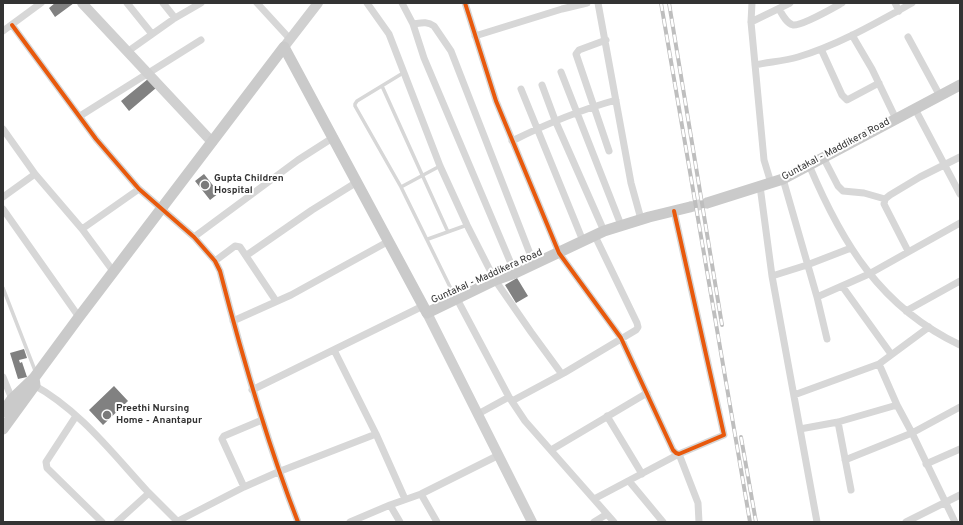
<!DOCTYPE html>
<html>
<head>
<meta charset="utf-8">
<style>
  body { margin:0 }
  #map { position:relative; width:963px; height:525px; overflow:hidden; background:#fff; font-family:Overpass,sans-serif }
  canvas { display:block }
  .frame { position:absolute; inset:0; border:4px solid #333; pointer-events:none }
</style>
</head>
<body>
<div id="map">
<canvas width="963" height="525"></canvas>
<div class="frame"></div>
</div>
<script>
const ctx = document.querySelector('canvas').getContext('2d');
ctx.lineJoin = 'round';
function fill(path, color) { ctx.fillStyle = color; ctx.fill(path, 'evenodd'); }
function strokePath(path, color, width, dash) { ctx.strokeStyle = color; ctx.lineWidth = width; ctx.lineCap = dash ? 'butt' : 'round'; ctx.setLineDash(dash || []); ctx.stroke(path); }
function label(font, color, halo, rows, align = 'center') {
  ctx.font = font + ' Overpass,sans-serif'; ctx.lineWidth = 4; ctx.setLineDash([]); ctx.textBaseline = 'middle'; ctx.strokeStyle = halo; ctx.fillStyle = color; for (const [text, x, y, turn = 0] of rows) {
    ctx.save(); ctx.translate(x, y); ctx.rotate((+turn || 0) * Math.PI / 180); ctx.textAlign = isNaN(turn) ? turn : align; if (halo) ctx.strokeText(text, 0, 0); ctx.fillText(text, 0, 0); ctx.restore();
  }
}
fill(new Path2D(`
  M55 3H74L55 17 49 8Z
  M148 79 156 88 129 111 121 101Z
  M204 174 219 193 210 200 195 181Z
  M517 278 528 296 516 303 505 285Z
  M24 349 27 358 19 360 20 363 22 362 27 377 18 379 10 353Z
  M114 386 128 401 103 425 89 410Z`), '#818181');
strokePath(new Path2D(`
  M690 207 707 203`), '#d6d6d6', 11, [11, 5.5]);
strokePath(new Path2D(`
  M403 73 357 101 355 104V106L401 187 455 297
  M382 86 448 232
  M401 187 440 166
  M428 239 467 225
  M3 288 36 373`), '#d7d7d7', 3.5);
strokePath(new Path2D(`
  M127 3 152 34
  M163 3 175 18
  M257 3 290 39
  M367 3 389 34 440 166 467 225 495 280 531 332 561 373H564L636 330 638 327 637 323 595 236
  M402 3 413 24 424 58 515 273
  M465 3 496 101 559 253 621 338 673 450 676 453 679 454 724 435 674 211
  M598 3 631 183 641 219
  M752 3 751 22 764 160 771 183
  M895 3 899 11
  M779 9C782 14 786 23 793 25 802 26 833 8 842 3
  M751 22 790 3
  M413 24C421 23 427 21 434 26L451 51 534 264
  M12 25 96 139 139 189 194 237 215 261 220 271C242 356 266 440 298 522
  M3 31 41 3
  M852 35 872 69 896 119
  M475 36 562 9 587 3
  M908 37 940 96
  M606 40 579 50 576 54 609 151
  M821 49 842 95 847 100 879 83
  M127 52 175 18 201 3
  M755 65C769 62 784 61 798 57 838 45 876 23 912 3
  M561 72 621 225
  M542 85 555 120 604 231
  M521 89 583 241
  M915 109 960 194
  M80 116 201 40
  M3 129 35 174 82 229 113 271
  M512 141C546 124 580 110 616 100
  M823 157 838 186 843 191 864 193 885 199
  M809 165C842 243 880 307 960 345
  M783 179 817 297 827 339
  M760 186 772 276 817 522
  M3 197 35 174
  M3 209 79 317
  M82 229 139 189
  M194 237 298 160 334 137
  M908 251 884 204 885 199 890 195 920 177 960 157
  M247 255 312 210 357 182
  M215 261 235 246 240 247 276 301
  M772 276 807 265 851 248
  M842 286 891 354
  M817 297 869 274 960 223
  M457 299 509 397 525 421 614 522
  M906 311 960 281
  M233 321 291 295 389 241
  M929 327 879 364 897 405 912 433 955 522
  M334 350 376 434 405 499
  M3 377 12 399
  M32 384C80 410 112 453 148 492 158 502 168 512 178 522
  M252 390 423 306
  M794 395 879 364
  M512 401 564 373
  M478 414 509 397
  M76 416 46 462 47 468 102 522
  M607 416 642 474
  M838 422 851 490
  M800 429 838 422 897 405
  M551 450 647 393
  M845 460 912 433 960 407
  M926 464 960 449
  M629 481 663 522
  M244 487 222 439 224 436 262 420
  M421 494 437 522
  M594 499 679 454 698 503 699 522
  M390 505 400 522
  M178 521 244 487 278 472 376 434
  M117 522 149 493
  M350 522 390 505 421 494 499 455
  M594 522 607 514
  M906 522 960 495`), '#d7d7d7', 7);
strokePath(new Path2D(`
  M82 3 212 142
  M284 47 318 3
  M427 313 532 522`), '#d0d0d0', 10);
strokePath(new Path2D(`
  M707 203 783 179 960 85
  M3 412 12 399 34 378
  M3 429 35 385 34 378 79 317 284 47 427 313 495 280 515 273 604 231 649 217 690 207`), '#cacaca', 11);
const rail = new Path2D(`
  M661 3 750 522
  M669 3 722 325
  M741 437 756 522`);
strokePath(rail, '#bebebe', 4);
strokePath(rail, '#fff', 2.5, [8]);
strokePath(new Path2D(`
  M465 3 496 101 559 253 621 338 673 450 676 453 679 454 724 435 674 211
  M12 25 96 139 139 189 194 237 215 261 220 271C242 356 266 440 298 522`), '#e8590c', 4);
for (const [x, y, r, color] of [
  [205,185,5,"#7a7a7a"],
  [107,415,5,"#7a7a7a"]
]) { const dot = new Path2D(); dot.arc(x, y, r, 0, 2 * Math.PI); ctx.fillStyle = color; ctx.fill(dot); strokePath(dot, '#fff', 1.5); }
label('10px', '#333', '#fff', [
  ["Guntakal - Maddikera Road",836,150,-28],
  ["Guntakal - Maddikera Road",487,277,-24]
]);
label('bold 10px', '#333', '#fff', [
  ["Gupta Children",214,179],
  ["Hospital",214,191],
  ["Preethi Nursing",116,409],
  ["Home - Anantapur",116,421]
], 'left');
</script>
</body>
</html>
